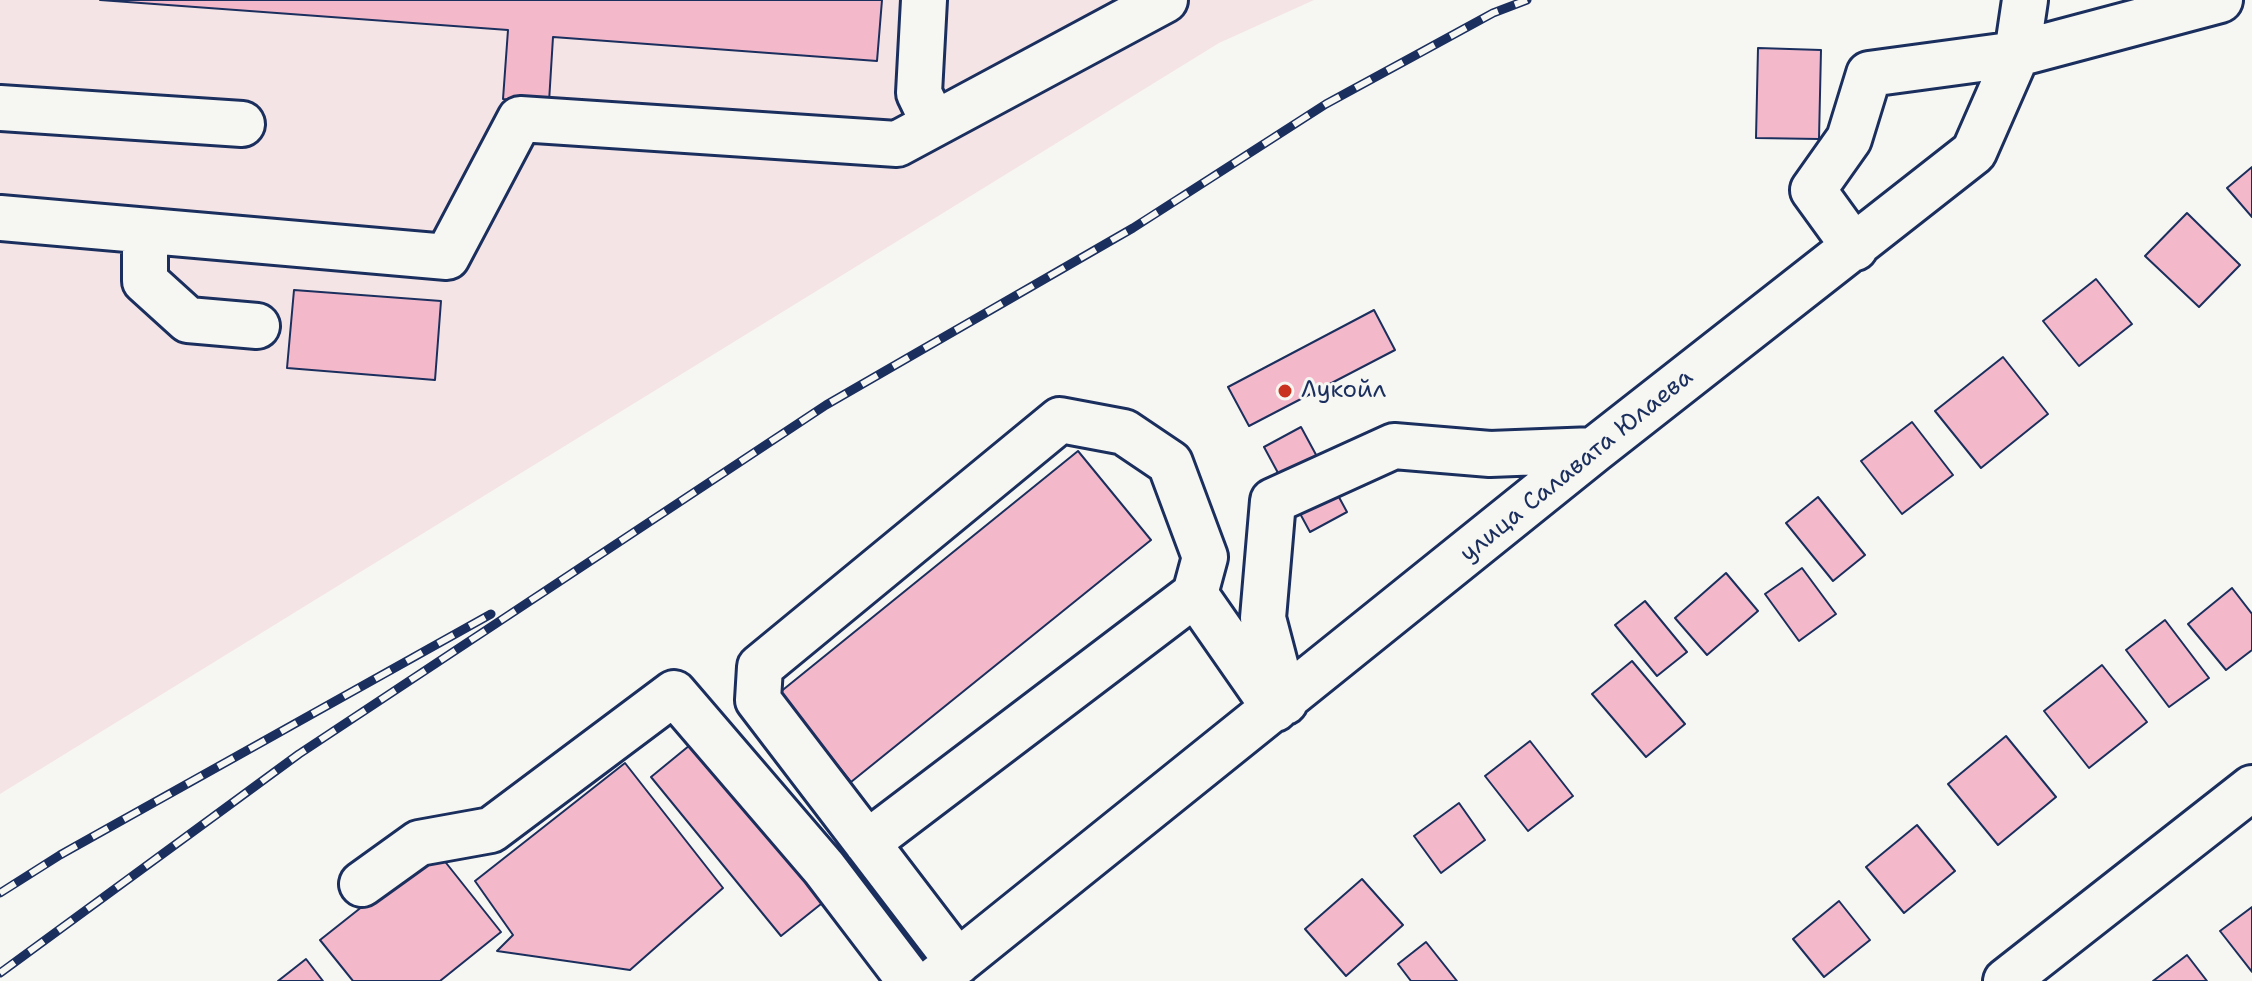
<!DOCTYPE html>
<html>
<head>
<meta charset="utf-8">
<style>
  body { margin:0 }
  canvas { display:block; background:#f6f6f2 }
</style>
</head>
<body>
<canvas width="2252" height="981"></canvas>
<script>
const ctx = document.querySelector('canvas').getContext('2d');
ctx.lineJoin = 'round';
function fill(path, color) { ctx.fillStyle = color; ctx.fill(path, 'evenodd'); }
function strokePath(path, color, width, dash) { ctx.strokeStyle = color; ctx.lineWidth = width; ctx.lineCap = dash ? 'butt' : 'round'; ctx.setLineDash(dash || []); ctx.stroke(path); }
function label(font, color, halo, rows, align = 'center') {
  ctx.font = font + ' "Shantell Sans",sans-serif'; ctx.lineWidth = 6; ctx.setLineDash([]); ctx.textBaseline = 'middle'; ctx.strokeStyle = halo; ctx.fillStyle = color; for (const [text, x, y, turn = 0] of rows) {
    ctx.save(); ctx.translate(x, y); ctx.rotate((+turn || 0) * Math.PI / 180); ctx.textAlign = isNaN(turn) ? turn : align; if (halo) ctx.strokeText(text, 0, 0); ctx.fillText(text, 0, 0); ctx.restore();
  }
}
fill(new Path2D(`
  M0 0H1314L1219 43 0 794Z`), '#f5e4e6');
const building = new Path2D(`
  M100 0H882L877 61 553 37 549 102 503 99 508 30Z
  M1758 48 1821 50 1819 139 1756 138Z
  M2252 167V217L2227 188Z
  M2187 213 2240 265 2199 307 2145 256Z
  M2096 279 2132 324 2079 366 2043 321Z
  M294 290 441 301 435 380 287 368Z
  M1374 310 1395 350 1249 426 1228 387Z
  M2003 357 2048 414 1981 468 1935 411Z
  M1912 422 1953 475 1902 514 1861 461Z
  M1301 427 1347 512 1310 532 1264 447Z
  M1078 451 1151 540 851 782 779 693Z
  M1818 497 1865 555 1833 581 1786 523Z
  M1802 568 1836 614 1799 641 1765 594Z
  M1726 573 1758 611 1707 655 1675 618Z
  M2232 588 2252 614V650L2226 670 2188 624Z
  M1645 601 1687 652 1657 676 1615 625Z
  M2165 620 2209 678 2169 707 2126 650Z
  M1632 661 1685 724 1646 757 1592 694Z
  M2102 665 2147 722 2089 768 2044 711Z
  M701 736 831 896 781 936 651 777Z
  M2006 736 2056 797 1998 845 1948 784Z
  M1530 741 1573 796 1528 831 1485 776Z
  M625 763 723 888 630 970 497 951 513 935 475 881Z
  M1459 803 1485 840 1441 873 1414 836Z
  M1917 825 1955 871 1904 913 1866 867Z
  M435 849 501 932 440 981H353L320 940Z
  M1362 879 1403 925 1346 976 1305 929Z
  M1839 901 1870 940 1824 977 1793 939Z
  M2252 907V972L2220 931Z
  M1426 942 1457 981H1411L1398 964Z
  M2187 955 2207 981H2153Z
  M306 959 323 981H278Z`);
fill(building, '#f3b9ca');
strokePath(building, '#1b2f5e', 2);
const minor = new Path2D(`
  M924 0 919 93 934 124
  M0 108 242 124
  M0 218 447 257 520 119 897 144 1165 0
  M145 231V281L188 320 257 326
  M1855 248 1813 190 1849 139 1869 74 2017 54 2025 0
  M1285 702 1263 618 1273 501 1394 446 1490 454 1594 450
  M867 843 1195 594
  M362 884 419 843 491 830 674 693 824 868 910 981
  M958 962 758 700 760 667 1060 420 1124 432 1170 463 1205 557 1195 594 1275 709
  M934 981 1594 450 1974 152 2017 54 2220 0
  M2006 981 2252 788`);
strokePath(minor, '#1b2f5e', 50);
strokePath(minor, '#f6f6f2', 44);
const rail = new Path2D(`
  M0 893 60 855 491 614
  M0 973 299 754 826 405 1133 228 1326 104 1493 13 1527 0`);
strokePath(rail, '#1b2f5e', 9);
strokePath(rail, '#f6f6f2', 6, [18]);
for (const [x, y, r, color] of [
  [1285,391,8,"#c8321e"]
]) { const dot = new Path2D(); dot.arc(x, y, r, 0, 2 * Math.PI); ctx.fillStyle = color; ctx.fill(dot); strokePath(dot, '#f6f6f2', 3); }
label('24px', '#1b2f5e', '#f6f6f2', [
  ["Лукойл",1301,391]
], 'left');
label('24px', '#1b2f5e', '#f6f6f2', [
  ["улица Салавата Юлаева",1577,466,-39]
]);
</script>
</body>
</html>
